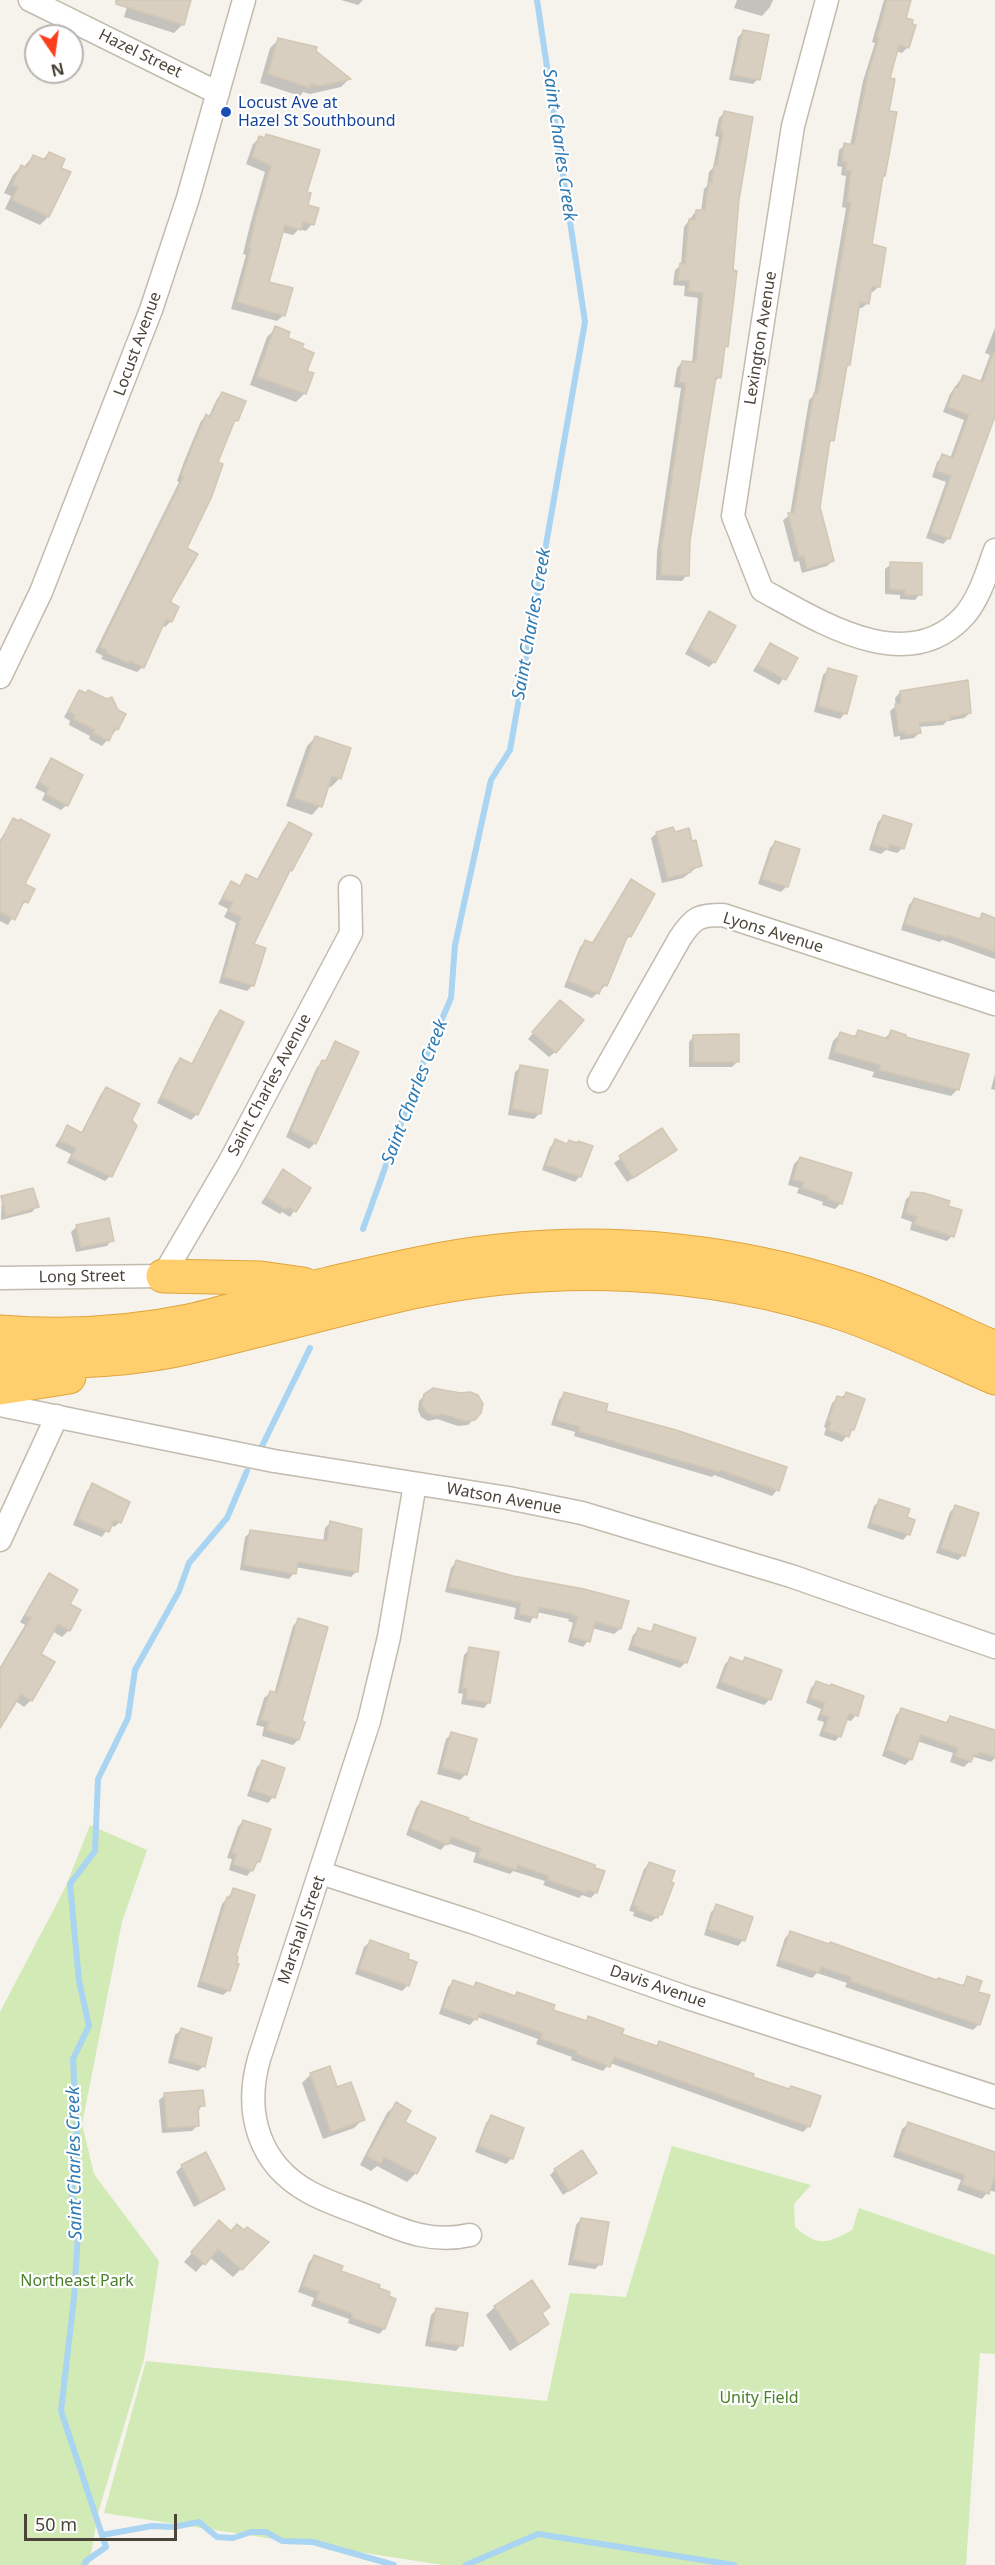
<!DOCTYPE html>
<html>
<head>
<meta charset="utf-8">
<style>
  body { margin:0 }
  #map { position:relative; width:995px; height:2565px; overflow:hidden; background:#f6f3ec; font-family:"Noto Sans",sans-serif }
  canvas { display:block }
  .north { position:absolute; left:24px; top:24px; width:60px; height:60px; box-sizing:border-box; background:#fff; border:2px solid #b7b4b0; border-radius:50%; rotate:167deg; font-size:16px; font-weight:700; line-height:24px; text-align:center; color:#4b4439 }
  .north::after { content:''; display:block; margin:auto; width:21px; height:27px; background:#fc3f1d; clip-path:polygon(50% 0,100% 100%,50% 72%,0 100%) }
  .scale { position:absolute; left:24px; top:2514px; width:153px; height:27px; box-sizing:border-box; border:3px solid #4b4439; border-top:0; padding-left:8px; font-size:18px; line-height:21px; white-space:nowrap; color:#4b4439; -webkit-text-stroke:4px #fff; paint-order:stroke }
</style>
</head>
<body>
<div id="map">
<canvas width="995" height="2565"></canvas>
<div class="north">N</div>
<div class="scale">50 m</div>
</div>
<script>
const ctx = document.querySelector('canvas').getContext('2d');
ctx.lineJoin = 'round';
function fill(path, color) { ctx.fillStyle = color; ctx.fill(path, 'evenodd'); }
function strokePath(path, color, width, dash) { ctx.strokeStyle = color; ctx.lineWidth = width; ctx.lineCap = dash ? 'butt' : 'round'; ctx.setLineDash(dash || []); ctx.stroke(path); }
function label(font, color, halo, rows, align = 'center') {
  ctx.font = font + ' "Noto Sans",sans-serif'; ctx.lineWidth = 4.5; ctx.setLineDash([]); ctx.textBaseline = 'middle'; ctx.strokeStyle = halo; ctx.fillStyle = color; for (const [text, x, y, turn = 0] of rows) {
    ctx.save(); ctx.translate(x, y); ctx.rotate((+turn || 0) * Math.PI / 180); ctx.textAlign = isNaN(turn) ? turn : align; if (halo) ctx.strokeText(text, 0, 0); ctx.fillText(text, 0, 0); ctx.restore();
  }
}
fill(new Path2D(`
  M90 1825 147 1850 122 1922 82 2124 94 2174 159 2261 144 2359 98 2513 89 2565H0V2012L66 1886Z
  M672 2146 811 2185 794 2204 795 2227C818 2247 827 2244 852 2230L859 2208 995 2255V2354L980 2353 966 2565H443L104 2513 146 2361 547 2401 570 2293 626 2297Z`), '#d2eab5');
fill(new Path2D(`
  M129 0H190L183 24 174 33 124 17Z
  M341 0H363L358 5Z
  M737 0H773L770 7 762 16 734 8Z
  M884 0H911L906 20 908 47 902 53 895 51 888 79 884 175 881 178 870 245 878 287 873 292 870 291 868 303 862 308H858L832 440 828 445 819 507 833 561 827 566 802 573 799 561 794 562 783 520 790 515 809 400 814 395 846 208 842 207 846 176 841 175 842 167 837 166 839 150 845 145 850 146 863 81 875 43 872 42Z
  M743 32 758 79 753 84 729 80 738 37Z
  M279 39 314 52 349 79 341 87 310 94 303 92 300 96 260 83 270 48Z
  M724 113 738 200 727 346 723 349 719 377 714 383 689 541 687 575 682 581 656 580 657 552 681 388 674 387 677 368 682 362 692 363 698 298 684 296 685 286 673 285 675 270 681 265 684 227 696 211 701 212 704 189 707 186 709 172 713 168 719 137 715 136 719 118Z
  M267 136 305 193 306 206 312 224 306 231 299 229 293 235 281 232 267 283 284 315 277 321 231 309 246 255 243 254 250 225 265 172 246 164 253 144 260 138 263 139Z
  M49 153 48 217 40 225 5 209 11 196 4 193 13 175 21 167 23 168 33 156 42 160Z
  M276 328 300 349 305 371V393L296 402 250 385 267 337Z
  M995 328V412L949 538 943 544 926 538 946 482 932 477 937 462 943 456 950 459 964 420 943 412 950 394 963 376 980 382 990 355 985 353Z
  M222 393 237 420 231 425 185 549 168 603 177 607 171 621 165 627 162 625 143 667 137 672 101 659 103 656 95 652 179 482 177 481 185 459 201 421 206 416 208 418 217 399Z
  M891 564 920 594 915 600 900 599V595L885 594V569Z
  M709 613 714 662 709 667 685 654 704 619Z
  M770 644 796 658 779 685 753 671Z
  M829 669 845 713 840 719 814 712 823 675Z
  M80 691 86 694 117 729 102 746 89 739 90 736 69 725 70 721 64 717Z
  M900 692 970 713 964 718 947 721 943 725 918 727 919 733 914 738 900 740V736L894 737 890 711 896 706 895 698Z
  M316 737 350 749 339 779 331 787 327 786 320 806 312 815 286 806 307 746Z
  M52 760 67 805 61 810 42 800 45 793 35 788 46 766Z
  M883 817 903 848 897 853 886 850 881 854 869 850 878 822Z
  M13 820 26 902 19 907 8 925 0 921V840Z
  M290 823 291 870 252 945 253 985 247 991 219 983 236 923 224 917 228 909 218 904 231 883 239 887 247 876 256 881 284 829Z
  M657 833 673 834 700 865 683 878 662 883 651 838Z
  M775 843 787 886 781 892 758 884 770 848Z
  M631 881 630 936 625 941 606 985 592 998 564 987 580 947 585 942 591 944Z
  M914 899 978 919 982 915 995 920V959L942 940 940 942 901 930 909 905Z
  M555 1007V1052L549 1057 528 1039Z
  M220 1012 197 1114 191 1120 157 1103 175 1065 180 1060 191 1065 215 1017Z
  M858 1032 884 1039 891 1032 958 1089 951 1096 872 1077 874 1072 828 1059 833 1041 840 1034 853 1037Z
  M694 1036 738 1061 732 1067H689V1042Z
  M336 1043 315 1143 309 1149 286 1137 317 1067 324 1062Z
  M521 1067 547 1071 539 1114 534 1119 508 1115 515 1072Z
  M995 1074V1090L991 1089Z
  M107 1088 130 1120 110 1176 105 1181 67 1163 71 1154 55 1146 67 1127 81 1133 101 1094Z
  M662 1130 675 1150 627 1182 614 1163Z
  M556 1141 566 1145 580 1176 575 1182 542 1170 550 1147Z
  M800 1158 841 1203 835 1209 822 1205 823 1202 797 1193 799 1188 788 1185 794 1164Z
  M283 1171 309 1189 290 1217 282 1212 280 1214 261 1203Z
  M912 1194 946 1207 952 1236 947 1241 910 1230 912 1222 901 1218 906 1199Z
  M2 1198 37 1206 32 1212 1 1220Z
  M77 1226 112 1240 107 1246 76 1252 71 1232Z
  M564 1394 604 1412 777 1490 772 1496 714 1475 712 1477 574 1436 575 1432 551 1425 559 1400Z
  M846 1394 852 1429 842 1442 824 1435 826 1428 824 1427 832 1403Z
  M425 1395 480 1413 468 1425 458 1426 437 1419 428 1421 421 1417 418 1410 419 1401Z
  M93 1485 120 1522 114 1527 110 1525 102 1537 73 1525 87 1491Z
  M880 1501 905 1518 908 1534 903 1540 867 1528 874 1506Z
  M955 1507 963 1555 958 1560 936 1553 950 1512Z
  M330 1523 357 1571 351 1577 295 1567 294 1573 289 1579 240 1570 245 1537 251 1532 323 1542 325 1528Z
  M456 1562 512 1577 627 1602 620 1629 614 1634 592 1628 588 1641 583 1647 568 1642 573 1623 568 1621 569 1619 536 1612 530 1623 514 1619 516 1608 445 1592 451 1568Z
  M50 1575 68 1605 69 1630 62 1637 52 1631 39 1654 31 1700 24 1707 14 1700 0 1723V1667L25 1625 20 1622 43 1582Z
  M298 1620 300 1722 298 1740 293 1745 262 1736 264 1727 256 1725 264 1698 270 1693 274 1694 293 1626Z
  M655 1626 686 1662 680 1668 628 1650 633 1635 639 1629 649 1633Z
  M470 1649 489 1702 484 1708 461 1704 463 1694 458 1693 464 1655Z
  M730 1659 742 1663 745 1659 770 1699 764 1705 716 1688 725 1664Z
  M816 1683 856 1715 851 1721 846 1720 840 1736 835 1741 819 1736 824 1722 817 1720 821 1709 806 1703 811 1688Z
  M901 1710 944 1724 950 1718 995 1734V1758L991 1762 974 1757 964 1767 950 1762 953 1753 917 1741 911 1759 905 1765 882 1756 896 1715Z
  M452 1734 466 1774 460 1780 437 1774 446 1739Z
  M262 1762 273 1797 268 1803 247 1796 257 1767Z
  M421 1802 467 1821 596 1892 591 1898 582 1895 579 1898 543 1885 545 1881 513 1871 510 1874 473 1862 476 1853 447 1843 441 1850 406 1835 416 1808Z
  M243 1821 259 1861 247 1876 229 1870 232 1859 227 1858 238 1827Z
  M649 1864 661 1914 651 1922 633 1916 634 1912 629 1911 644 1869Z
  M234 1890V1957L229 1990 223 1995 197 1987 222 1904Z
  M717 1906 751 1918 743 1940 738 1946 704 1935 711 1912Z
  M790 1933 937 1981 961 1987 968 1978 977 1993 979 2024 973 2030 845 1987 847 1983 817 1973 812 1978 776 1966 785 1938Z
  M370 1942 408 1985 402 1991 355 1974 364 1947Z
  M454 1982 472 1988 476 1983 514 1997 517 1994 551 2010 585 2022 589 2018 620 2035 655 2047 659 2043 751 2078 788 2090 819 2097 808 2127 803 2132 610 2063 603 2071 571 2060 572 2057 536 2044 538 2039 477 2017 470 2025 439 2014 448 1987Z
  M181 2030 204 2066 198 2071 168 2063 175 2035Z
  M311 2074 336 2089 363 2119 354 2128 323 2139 302 2083Z
  M165 2095 203 2105 197 2112 198 2125 192 2131 162 2133 159 2100Z
  M396 2104 403 2123 416 2173 407 2182 377 2166 371 2171 360 2165 387 2113Z
  M491 2117 512 2158 506 2164 475 2152 486 2123Z
  M908 2124 995 2153V2192L989 2190 982 2199 957 2190 961 2180 893 2157 902 2129Z
  M182 2166 224 2189 218 2194 194 2207 176 2172Z
  M555 2170 595 2173 563 2195 550 2175Z
  M581 2219 600 2264 595 2269 568 2265 576 2225Z
  M211 2231 244 2232 267 2243 233 2277 209 2257 196 2272 184 2262Z
  M314 2256 339 2272 384 2329 379 2334 348 2323 349 2319 311 2306 314 2298 298 2292 309 2262Z
  M495 2307 541 2314 547 2324 539 2332 510 2351 486 2315Z
  M436 2310 461 2345 456 2351 425 2346 431 2315Z`), '#0003');
strokePath(new Path2D(`
  M363 1229 421 1068 451 998 455 945 491 780 510 750 585 322 537 0
  M262 1446 310 1348
  M102 2535 152 2526 173 2527 199 2522 217 2537 233 2538 251 2532H266L282 2541 313 2542 394 2565
  M84 2565 86 2561 106 2547 61 2411 74 2298 79 2217 72 2196 77 2138 73 2059 89 2026 79 1981 70 1884 95 1851 98 1779 128 1718 135 1670 179 1591 189 1563 227 1518 247 1471
  M466 2565 538 2534 734 2565`), '#a9d4f2', 6);
const building = new Path2D(`
  M116 0H191L184 25 116 4Z
  M887 0H911L906 18 913 20 912 24 916 25 909 48 899 45 890 78 895 79 889 111 897 112 885 176H883L872 244 886 248 880 287 872 286 869 304 860 302 850 365H847L834 441 830 440 820 507 834 561 807 569 804 556 799 557 788 513H794L814 393 818 394 851 202H847L851 171 846 170 847 162 842 161 844 143 854 145 868 74 879 38 877 37Z
  M743 30 769 35 760 80 733 75Z
  M278 38 317 47 316 51 351 79 319 86 311 84 310 88 268 74Z
  M724 111 753 117 739 200 733 270 737 271 728 347 725 346 721 378 716 377 690 541 689 576 661 575 662 545 686 383 679 382 682 361 696 362 703 293 688 291 690 281 678 280 680 263 685 264 689 219 695 220 696 210H705L709 182 712 183 714 165H717L723 132 720 131Z
  M266 134 320 150 307 192 311 193 308 205 319 208 314 225 303 222 301 230 285 225 269 282 293 288 285 316 237 302 251 248H249L256 217 271 166 252 157 259 136 265 138Z
  M49 152 65 159 61 168 71 172 49 217 12 200 18 187 12 185 21 165 27 168 33 155 45 160Z
  M275 326 290 332 288 338 304 344 302 348 314 353 307 371 314 373 306 394 257 377Z
  M993 353 995 354V416L950 539 931 532 951 476 936 471 942 454 953 458 969 415 948 407 955 387 958 388 963 375 983 382Z
  M222 392 246 401 238 421 235 420 218 462 223 464 212 496 187 548 198 554 170 602 179 607 172 622 166 619 144 668 130 661 129 663 106 653 107 650 100 647 184 476H181L190 453 206 414 210 417Z
  M890 562 922 563V595H905V590L890 589Z
  M709 611 736 626 715 663 690 648Z
  M770 643 798 658 786 680 758 665Z
  M828 668 857 676 847 714 818 706Z
  M968 680 971 713 950 717 951 720 919 723 921 733 905 735V731L899 732 895 704H901L900 691Z
  M79 690 86 693 88 690 107 699 112 697 118 710 126 714 118 730 115 728 109 741 93 733 95 730 73 719 75 715 68 711Z
  M315 736 351 748 341 779 332 776 322 807 294 798Z
  M51 758 83 775 68 806 46 794 49 788 39 782Z
  M883 815 912 824 904 849 890 844 888 849 873 844Z
  M13 818 19 821 20 819 50 835 25 884 35 889 28 903 24 901 15 920 0 912V843Z
  M289 822 312 834 292 871 290 870 254 944 266 948 254 986 224 977 241 917 229 911 233 903 222 898 231 881 240 886 246 874 258 880Z
  M673 827 675 832 689 828 692 841 696 840 702 866 690 869 691 872 668 878 656 832Z
  M775 841 800 849 788 887 762 879Z
  M631 879 655 894 631 937 628 935 607 986 603 984 599 994 568 981 585 940 593 943Z
  M914 898 980 919 982 913 995 918V952L947 935V937L905 924Z
  M560 1000 584 1020 556 1053 532 1032Z
  M220 1010 244 1022 198 1115 161 1097 180 1058 192 1064Z
  M858 1030 888 1039 891 1030 906 1035V1037L969 1054 959 1090 879 1070 880 1065 834 1052 840 1032 856 1037Z
  M739 1034V1062H694L693 1035Z
  M335 1041 359 1052 316 1144 291 1131 322 1060 326 1061Z
  M520 1065 548 1070 541 1114 512 1109Z
  M106 1087 140 1104 132 1120 137 1126 112 1177 71 1158 76 1148 60 1141 67 1125 82 1133Z
  M662 1128 677 1150 633 1178 619 1156Z
  M555 1139 567 1144 569 1140 577 1143 578 1141 593 1146 581 1177 546 1165Z
  M800 1157 852 1173 842 1204 827 1199 828 1196 802 1188 804 1183 793 1179Z
  M283 1169 311 1188 296 1212 288 1207 286 1210 266 1197Z
  M33 1188 39 1207 6 1216 1 1196Z
  M911 1192 924 1193 950 1201 948 1206 962 1210 954 1237 914 1224 917 1217 906 1213Z
  M109 1218 114 1241 81 1247 76 1225Z
  M433 1388 460 1393 470 1392 478 1395 483 1404 481 1413 475 1420 465 1421 443 1414 434 1416 426 1412 422 1404 424 1394Z
  M564 1392 608 1404 606 1411 676 1430 787 1467 779 1491 720 1470 719 1472 578 1431 580 1427 556 1420Z
  M846 1392 865 1399 854 1430H851L849 1437 828 1430 831 1422 828 1421 837 1396 844 1398Z
  M92 1483 130 1502 121 1523 114 1520 109 1532 78 1519Z
  M879 1499 910 1509 907 1517 915 1520 910 1535 871 1523Z
  M955 1505 979 1513 965 1556 941 1548Z
  M330 1521 362 1529 358 1572 298 1562 296 1574 244 1565 250 1530 327 1541Z
  M456 1560 513 1576 584 1589 629 1601 621 1629 595 1622 590 1642 572 1637 578 1617 573 1616 574 1614 539 1607 537 1618 519 1614 521 1603 449 1587Z
  M49 1573 78 1590 70 1604 81 1610 70 1631 58 1624 41 1654 55 1662 32 1701 21 1694 0 1728V1669L31 1618 25 1615Z
  M298 1618 328 1627 302 1721 305 1722 299 1740 266 1730 269 1722 261 1720 270 1691 277 1693Z
  M654 1624 696 1638 687 1663 632 1645 638 1628 652 1632Z
  M469 1647 499 1652 490 1703 466 1699 467 1689 462 1688Z
  M730 1657 743 1662 745 1657 782 1670 771 1700 721 1682Z
  M816 1681 830 1686 831 1684 864 1696 858 1716 849 1714 841 1737 824 1731 829 1717 821 1714 825 1703 810 1698Z
  M901 1708 947 1723 950 1716 995 1730V1757L979 1752 978 1755 974 1754 971 1762 955 1756 958 1748 921 1735 912 1760 887 1750Z
  M451 1732 477 1739 467 1775 442 1768Z
  M262 1760 285 1768 275 1798 252 1790Z
  M421 1801 469 1818 468 1820 595 1865V1868L605 1871 597 1893 587 1890 586 1893 548 1880 549 1876 518 1865 516 1870 478 1857 481 1848 451 1837 448 1845 411 1829Z
  M243 1820 271 1829 260 1862 257 1861 253 1871 233 1864 237 1854 232 1853Z
  M649 1862 675 1871 671 1882 674 1883 662 1915 659 1914 658 1918 637 1910 638 1907 633 1905Z
  M233 1888 255 1895 236 1956 238 1957 237 1963 239 1964 230 1991 201 1981 227 1897 230 1898Z
  M716 1904 753 1917 745 1941 708 1929Z
  M790 1931 829 1944 830 1942 937 1980 938 1978 964 1986 967 1976 982 1981 978 1992 990 1995 980 2025 850 1981 851 1977 821 1967 819 1973 780 1960Z
  M370 1940 409 1954 408 1959 417 1962 409 1986 359 1969Z
  M453 1980 474 1987 476 1982 515 1996 517 1992 555 2005 553 2010 587 2021 588 2016 624 2029 622 2034 657 2046 659 2041 754 2074 753 2077 789 2089 791 2086 821 2096 810 2127 614 2057 610 2067 576 2054 577 2051 541 2039 543 2033 482 2012 481 2015 479 2014 477 2020 443 2008Z
  M181 2028 212 2038 205 2067 173 2058Z
  M330 2066 337 2087 351 2082 365 2120 331 2132 310 2073Z
  M203 2090 205 2106H198L199 2126 167 2128 164 2093Z
  M396 2102 411 2111 405 2122 436 2138 417 2174 384 2157 381 2164 367 2156Z
  M491 2115 524 2128 513 2159 479 2146Z
  M908 2122 995 2152V2176L989 2194 962 2184 965 2175 898 2151Z
  M582 2150 597 2173 569 2191 554 2169Z
  M206 2152 225 2189 200 2202 181 2165Z
  M581 2218 609 2222 602 2265 573 2260Z
  M219 2220 231 2231 237 2224 244 2230 247 2227 269 2242 242 2270 218 2249 205 2265 191 2252Z
  M314 2255 343 2266 341 2271 380 2285 379 2288 390 2292 389 2296 396 2299 385 2329 352 2318 353 2314 316 2300 319 2292 303 2286Z
  M532 2280 550 2307 542 2313 549 2324 519 2344 494 2306Z
  M436 2308 468 2313 463 2346 430 2341Z`);
fill(building, '#d8cfc1');
strokePath(building, '#d3c7b4', 1.5);
const minor = new Path2D(`
  M30 0 218 93
  M827 0 793 126 733 516 762 590C819 621 906 678 963 617 979 600 987 572 995 550
  M0 677 41 592 151 310 188 198 244 0
  M599 1081 680 938C694 917 699 915 723 915L995 1004
  M0 1278 163 1276 229 1163 351 933 350 887
  M0 1405 274 1461 508 1498 582 1513 791 1576 995 1647
  M415 1484 389 1637 369 1721 259 2059C244 2112 258 2164 309 2192 327 2202 346 2208 364 2215 401 2230 430 2244 470 2235
  M0 1540 57 1416
  M321 1873 472 1922 688 1998 995 2097`);
const highway = new Path2D(`
  M163 1276 261 1278 303 1284
  M0 1332C63 1337 126 1334 189 1321 235 1311 281 1294 328 1284 384 1271 441 1257 499 1251 616 1238 736 1251 848 1287 899 1303 947 1327 995 1348
  M0 1360C52 1363 102 1362 154 1354 182 1350 211 1342 239 1335 297 1321 355 1305 413 1292 556 1262 705 1268 844 1314 896 1332 945 1356 995 1378
  M0 1388 69 1377`);
strokePath(minor, '#c2bbae', 25);
strokePath(highway, '#e0a43c', 35);
strokePath(minor, '#fff', 22);
strokePath(highway, '#ffcf6e', 33);
for (const [x, y, r, color] of [
  [226,112,6,"#1a4fb4"]
]) { const dot = new Path2D(); dot.arc(x, y, r, 0, 2 * Math.PI); ctx.fillStyle = color; ctx.fill(dot); strokePath(dot, '#fff', 2); }
label('16px', '#4b4439', '#fff', [
  ["Hazel Street",140,54,26],
  ["Lexington Avenue",761,338,-81],
  ["Locust Avenue",138,344,-70],
  ["Lyons Avenue",773,933,17],
  ["Saint Charles Avenue",270,1085,-62],
  ["Long Street",82,1277,-1],
  ["Watson Avenue",504,1499,10],
  ["Marshall Street",302,1930,-71],
  ["Davis Avenue",658,1987,19]
]);
label('16px', '#164399', '#fff', [
  ["Locust Ave at",238,103],
  ["Hazel St Southbound",238,121]
], 'left');
label('16px', '#4a7f2a', '#fff', [
  ["Northeast Park",77,2281],
  ["Unity Field",759,2398]
]);
label('italic 18px', '#2e7ab2', '#fff', [
  ["Saint Charles Creek",559,145,82],
  ["Saint Charles Creek",532,624,-80],
  ["Saint Charles Creek",415,1092,-69],
  ["Saint Charles Creek",75,2163,-91]
]);
</script>
</body>
</html>
